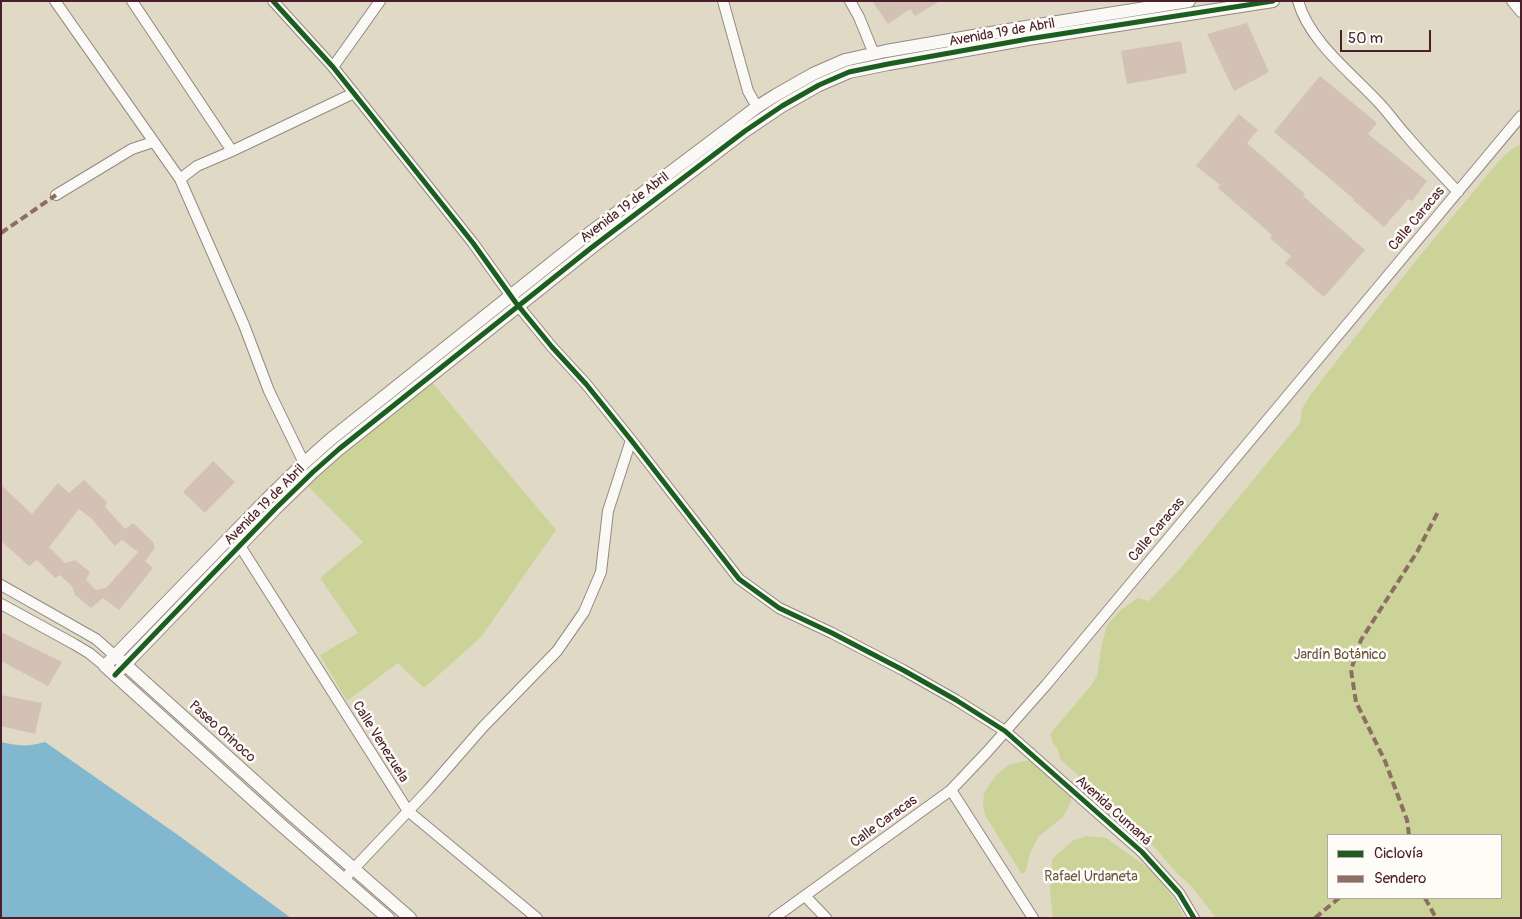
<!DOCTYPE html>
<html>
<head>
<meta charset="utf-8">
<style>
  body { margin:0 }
  #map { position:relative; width:1522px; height:919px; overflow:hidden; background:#e0d9c6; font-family:Pangolin,sans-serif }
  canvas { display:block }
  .frame { position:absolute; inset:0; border:2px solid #4a1f2b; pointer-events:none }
  .legend { position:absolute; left:1327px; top:834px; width:175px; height:65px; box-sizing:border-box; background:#fdfcf7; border:1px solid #b5a4a5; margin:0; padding:6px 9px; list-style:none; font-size:15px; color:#4a1f2b }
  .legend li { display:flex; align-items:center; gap:10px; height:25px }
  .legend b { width:25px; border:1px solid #b5a4a5 }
  .scale { position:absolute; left:1340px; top:30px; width:91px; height:22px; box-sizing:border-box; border:2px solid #4a1f2b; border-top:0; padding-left:6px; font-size:15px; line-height:18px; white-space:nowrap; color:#4a1f2b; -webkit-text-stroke:4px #fdfcf7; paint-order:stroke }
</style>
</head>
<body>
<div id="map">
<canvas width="1522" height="919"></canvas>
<div class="frame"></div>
<ul class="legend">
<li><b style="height:6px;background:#1b5e20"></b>Ciclovía</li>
<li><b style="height:6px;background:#8d6e63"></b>Sendero</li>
</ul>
<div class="scale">50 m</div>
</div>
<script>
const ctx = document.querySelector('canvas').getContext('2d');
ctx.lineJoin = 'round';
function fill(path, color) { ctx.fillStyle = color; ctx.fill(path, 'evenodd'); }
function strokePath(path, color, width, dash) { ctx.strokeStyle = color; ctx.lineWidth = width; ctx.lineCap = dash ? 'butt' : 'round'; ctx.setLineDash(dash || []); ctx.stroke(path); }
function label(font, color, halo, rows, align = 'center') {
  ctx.font = font + ' Pangolin,sans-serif'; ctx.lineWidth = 5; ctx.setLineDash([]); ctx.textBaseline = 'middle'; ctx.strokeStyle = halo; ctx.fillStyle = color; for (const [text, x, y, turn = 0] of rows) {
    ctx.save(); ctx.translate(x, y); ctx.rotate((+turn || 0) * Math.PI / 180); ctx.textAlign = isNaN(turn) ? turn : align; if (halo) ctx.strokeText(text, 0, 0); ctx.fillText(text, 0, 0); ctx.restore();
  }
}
fill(new Path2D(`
  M1521 144V918H1216L1193 888 1176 872 1128 817 1080 777 1060 759 1058 750 1052 741 1050 734 1090 687 1097 676 1102 643 1107 625 1121 610 1138 598 1149 601 1179 570 1300 423 1302 409 1311 394C1363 327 1415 260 1471 195 1483 181 1504 151 1521 144ZM1328 835H1501V898H1328Z
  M431 381 556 530 481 637 424 688 398 663 347 701 320 655 358 633 320 578 363 542 306 484Z
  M1033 759 1071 788V802L1063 817 1039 836 1030 853 1025 873H1021L985 815 983 804 984 793 996 775 1009 765Z
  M1087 836 1106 838 1154 872 1177 903 1184 918H1053L1050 891 1052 859 1072 841Z`), '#cbd398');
fill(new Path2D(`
  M1 742C19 746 28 747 45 742L178 835 291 918H1Z`), '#81b8cf');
fill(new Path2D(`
  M872 1H940L915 16 910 9 888 24Z
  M1247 23 1269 72 1234 91 1207 34Z
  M1181 41 1187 73 1127 84 1121 51Z
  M1320 76 1377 123 1368 134 1427 181 1412 201 1408 199 1384 227 1353 200 1354 199 1274 132Z
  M1239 114 1258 130 1247 143 1305 194 1303 196 1365 250 1324 297 1285 263 1291 256 1270 238 1272 235 1218 188 1220 185 1196 166Z
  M213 461 235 482 205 513 183 492Z
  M84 480 107 502 105 507 125 529 133 523 153 542 155 548 145 561 153 568 119 610 103 598 91 608 75 595 72 586 60 575 55 578 37 560 29 566 1 541V485L32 514 58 483 69 493ZM79 509 91 518 115 546 122 540 138 552 106 588 96 590 86 580 90 572 75 560 65 563 49 547Z
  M1 632 62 662 48 686 1 661Z
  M1 695 42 703 35 734 1 726Z`), '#d2c1b4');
const minor = new Path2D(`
  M55 1 180 179 244 325 269 391 304 463
  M132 1 232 151
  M273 1 333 67 473 243 516 303 552 347 586 384 631 440 739 579 779 608 832 633 903 670 956 700 1005 731 1142 852 1179 893 1194 918
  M723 1 748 91 757 107
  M850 1 859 17 874 54
  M1298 1C1310 43 1353 74 1381 105 1390 115 1397 125 1406 135 1422 154 1440 173 1458 192
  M1512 1 1521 12
  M333 67 380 1
  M180 179 197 166 232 151 354 93
  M56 195 132 149 153 142
  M240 546 408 811 537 918
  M1 585 96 639 115 656
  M1 604 74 644 89 653 105 666
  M951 790 1033 918
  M344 879 429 789 483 727 557 651 584 612 601 572 608 511 631 440
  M805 896 826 918
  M774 918 951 790 987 752 1046 685 1521 116`);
const tertiary = new Path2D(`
  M119 659 290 813 410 918
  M115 675 275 509 313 472 339 449 591 248 745 131 782 106 819 85 849 72 888 64 1028 39 1273 1
  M388 918 280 824 105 666 266 500 304 463 331 439 583 238 757 107 776 95 813 74 845 60 886 51 1026 27 1189 1`);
strokePath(minor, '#948982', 12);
strokePath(tertiary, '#948982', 14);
strokePath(minor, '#faf9f6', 10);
strokePath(tertiary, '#faf9f6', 12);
strokePath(new Path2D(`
  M1 233 56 195
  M1409 835 1407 820 1385 761 1356 702 1351 670 1361 640 1417 552 1439 510
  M1425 898 1436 918
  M1315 918 1339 898`), '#8d6e63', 4, [8, 4]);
strokePath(new Path2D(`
  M273 1 333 67 473 243 516 303 552 347 586 384 631 440 739 579 779 608 832 633 903 670 956 700 1005 731 1142 852 1179 893 1194 918
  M115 675 275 509 313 472 339 449 591 248 745 131 782 106 819 85 849 72 888 64 1028 39 1273 1`), '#1b5e20', 5);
label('14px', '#4a1f2b', '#fdfcf7', [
  ["Avenida 19 de Abril",1002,33,-10],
  ["Avenida 19 de Abril",625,208,-37],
  ["Calle Caracas",1417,219,-50],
  ["Avenida 19 de Abril",265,505,-45],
  ["Calle Caracas",1157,530,-50],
  ["Paseo Orinoco",222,732,42],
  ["Calle Venezuela",380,742,58],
  ["Avenida Cumaná",1113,811,42],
  ["Calle Caracas",884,822,-36]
]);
label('14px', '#6c5440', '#fdfcf7', [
  ["Jardín Botánico",1340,655],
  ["Rafael Urdaneta",1091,877]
]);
</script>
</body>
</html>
